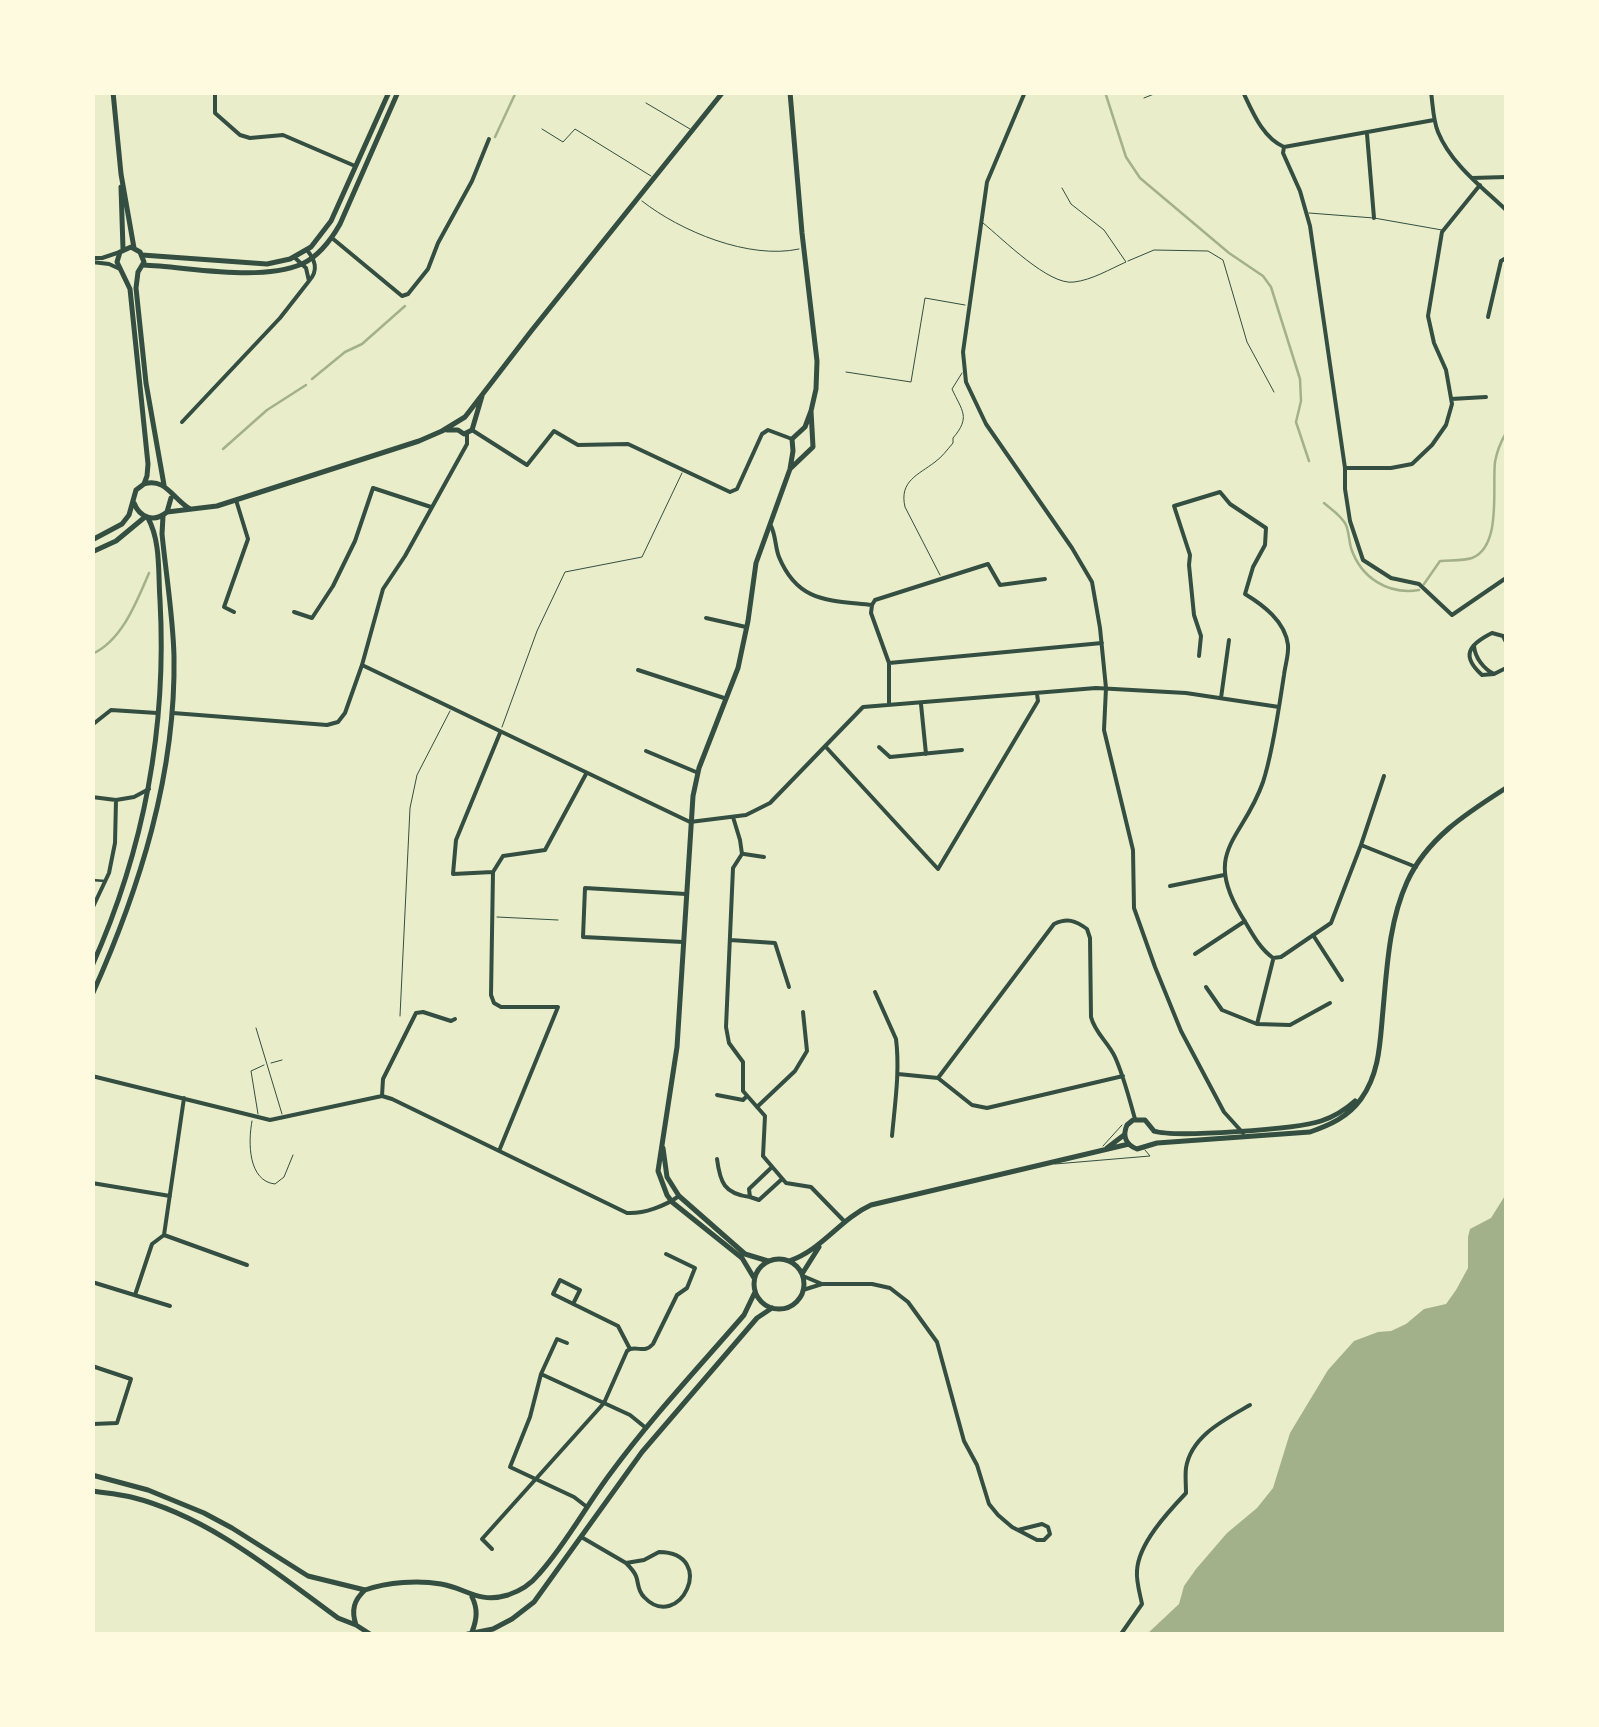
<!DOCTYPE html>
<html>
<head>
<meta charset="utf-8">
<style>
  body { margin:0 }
  #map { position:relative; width:1599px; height:1727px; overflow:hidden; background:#e9edc9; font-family:"Times New Roman",serif }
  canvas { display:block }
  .frame { position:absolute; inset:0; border:95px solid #fefae0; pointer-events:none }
</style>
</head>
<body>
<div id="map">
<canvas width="1599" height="1727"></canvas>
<div class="frame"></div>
</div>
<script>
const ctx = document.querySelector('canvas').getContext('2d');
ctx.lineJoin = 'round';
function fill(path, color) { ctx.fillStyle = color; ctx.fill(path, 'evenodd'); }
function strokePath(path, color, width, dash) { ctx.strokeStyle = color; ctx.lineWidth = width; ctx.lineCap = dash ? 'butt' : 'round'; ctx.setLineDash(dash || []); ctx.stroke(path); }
fill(new Path2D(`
  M1506 1194V1634H1147L1179 1604 1184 1586 1196 1569 1227 1533 1257 1508 1273 1488 1290 1433 1328 1370 1354 1341 1378 1332 1391 1331 1406 1324 1424 1309 1446 1304 1456 1290 1468 1268V1237L1470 1229 1491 1218Z`), '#a3b18a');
strokePath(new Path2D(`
  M1105 92 1126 157 1140 178 1229 253 1263 276 1271 287 1300 379 1301 401 1296 422 1309 461
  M495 137 516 92
  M312 379 345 352 362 344 405 306
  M223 449 267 410 306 385
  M1324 503C1331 509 1342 516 1346 525 1349 532 1349 541 1351 548 1361 578 1388 595 1419 590
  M1424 584 1440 561C1450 560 1463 561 1472 558 1502 546 1492 488 1495 462 1497 451 1500 443 1506 433
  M92 654C122 641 137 601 149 573`), '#a3b18a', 2.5);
strokePath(new Path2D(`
  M1144 98 1159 92
  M646 103 690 129
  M542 129 563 142 575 129 651 176
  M642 201C680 231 749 260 799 249
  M1309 213 1374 218 1442 230
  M983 223C1003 239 1049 286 1074 282 1092 280 1110 269 1126 262L1104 230 1071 204 1062 188
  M1128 261 1154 250 1208 251 1223 260 1247 342 1274 392
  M846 372 911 382 925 298 965 305
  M940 575 905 507C899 481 918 475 935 462 942 457 947 450 953 443V438C971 417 962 411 952 389L962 373
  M502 727 537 631 565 572 642 557 682 473
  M497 917 558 920
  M400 1016 410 808 417 775 450 711
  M256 1028 282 1114
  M271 1063 282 1060
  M258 1114 251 1071 264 1065
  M252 1121C248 1142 248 1181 275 1184L284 1177 293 1155
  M1103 1146 1122 1125
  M1055 1164 1150 1156 1145 1150`), '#344e41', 1);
strokePath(new Path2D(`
  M92 880 105 881`), '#344e41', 2.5);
strokePath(new Path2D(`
  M215 92V113L240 135 250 138 283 135 355 166
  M1025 92 987 182 963 352 966 382 986 424 1072 548 1092 582 1100 628 1106 688 1104 730 1133 850 1134 908 1155 967 1181 1031 1224 1112 1243 1133
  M1243 92C1253 113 1263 138 1284 147L1283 153 1300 191 1310 226 1345 468V489L1350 521 1363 560 1391 578 1419 584 1452 615 1506 578
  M1431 92C1433 106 1433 120 1438 132 1451 164 1482 187 1506 210
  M1367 134 1374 218
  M1284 147 1434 120
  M1472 178 1506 177
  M332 238 402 296 408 294 428 269 438 243 472 181 489 139
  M294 257 306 268 309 281C319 270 315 260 307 250
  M92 258H102L120 252
  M92 262 109 264 120 269
  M1488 317 1501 261 1506 258
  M1451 399 1486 397
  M182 422 280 318 309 281
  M472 430 527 465 554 431 578 445 628 444 730 492 737 489 762 434 768 430 792 439
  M1345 468H1391L1412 464 1432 445 1446 425 1452 404 1446 370 1434 343 1428 316 1442 232 1480 185
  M771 526C776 536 775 547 779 557 798 603 829 600 872 605
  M234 612 224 607 248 539 236 500
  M294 612 312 618 333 586 355 541 373 488 431 507
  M706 618 746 627
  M1474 646C1475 658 1484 669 1494 674L1506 668
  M1199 656 1201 636 1194 615 1189 565 1190 555 1174 506 1220 492 1230 504 1266 528 1265 545 1253 567 1245 594C1263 605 1285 621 1288 645 1289 654 1285 666 1284 675 1279 707 1273 752 1263 782 1243 840 1202 850 1241 915 1251 931 1258 947 1273 958L1281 957 1331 923 1361 845 1416 867
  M889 663 1102 643
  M362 665 690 822 746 815 770 803 863 707 1096 688 1186 693 1279 707
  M638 670 724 698
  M1494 674 1482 675C1461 656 1468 645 1492 633L1503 636 1506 642
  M1221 698 1229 640
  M889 703V663L871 613 872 605 875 600 988 564 1000 585 1045 579
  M921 704 926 754
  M173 713 327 725 338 722 345 713 362 665 383 589 405 556 467 444V434
  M92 725 111 710 157 713
  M825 746 938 869 1038 701 1037 694
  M879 747 890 757 962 750
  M646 751 696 772
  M92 797 116 800 115 843 109 873 92 909
  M116 800 134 797 149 789
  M733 817 740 840 742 854 733 868 726 1027 729 1043 743 1062V1091L765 1116 763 1156 786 1183 811 1187 844 1221
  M1361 845 1384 776
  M744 854 764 857
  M493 872 453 874 456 840 500 733
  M1170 886 1224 875
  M1313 935 1342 980
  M730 940 775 943 789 987
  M683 942 583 937 585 888 686 894
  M1195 954 1245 921
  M1206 987 1222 1010 1257 1024 1290 1025 1330 1003
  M875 992 896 1039C900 1071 895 1103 892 1136
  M1257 1024 1273 960
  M898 1074 938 1078 972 1105 987 1108 1123 1076
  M92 1076 270 1120 382 1096 392 1099 627 1213C644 1214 665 1206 679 1196
  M938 1078 1054 924C1067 918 1075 920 1087 929L1090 938 1091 1017C1095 1033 1108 1042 1115 1057 1124 1077 1129 1098 1135 1119
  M717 1095 743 1100 746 1097
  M382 1096 383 1079 416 1013 423 1012 451 1021 455 1019
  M757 1107 795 1071 807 1051 803 1012
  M499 1151 558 1007H501L494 1003 491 995 493 872 503 856 545 850 586 774
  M717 1159C720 1182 724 1194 750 1197
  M772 1167 749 1189 750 1197 759 1200 782 1179
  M92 1183 170 1196
  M164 1235 247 1265
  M803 1276 822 1284
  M92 1282 170 1306
  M803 1290 822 1284H872L890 1288 908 1302 937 1342 964 1441 977 1465 989 1504 998 1515 1012 1527 1037 1540H1044L1050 1534 1048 1527 1042 1524 1018 1530
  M135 1295 152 1244 164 1235 184 1098
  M573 1304 580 1290 560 1280 553 1294 618 1326 630 1349
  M567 1343 557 1339 541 1374 530 1417 510 1467 574 1497 587 1507
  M630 1349C640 1347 645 1353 653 1344L677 1295 687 1288 695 1268 666 1254
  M92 1366 131 1379 117 1423 93 1424
  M541 1374 630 1415 646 1428
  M583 1538 626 1563
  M492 1549 482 1539 604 1403 627 1351 630 1349
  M659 1552C719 1553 679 1634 644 1597 637 1590 639 1584 636 1576 634 1571 630 1567 626 1563L644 1560Z
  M1121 1634 1142 1604C1140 1594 1136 1581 1137 1571 1138 1544 1168 1512 1186 1493 1186 1485 1185 1476 1186 1468 1191 1436 1224 1420 1250 1405`), '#344e41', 4);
strokePath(new Path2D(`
  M790 92 802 233 817 361 816 389 811 411 813 447 791 468
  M142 255 267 264 290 259 311 247 331 221 389 92
  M143 265C190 267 259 282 302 264 319 256 331 240 340 224L398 92
  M663 1148 667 1177 679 1196 745 1254 768 1261
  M754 1278 742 1258 672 1202 667 1195 658 1171 677 1047 693 796 699 768 738 668 748 621 756 563 790 469 793 451 792 439 805 427 811 411`), '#344e41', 5);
strokePath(new Path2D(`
  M113 92 121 174 134 248
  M121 187 123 249
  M138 272 136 288 146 383 164 485
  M447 430H458L464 434 472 430 482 396
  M144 484C165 477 173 499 190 509
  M134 503C140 518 154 523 167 512L171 498
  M167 512 217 506 419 441 442 431 465 417 532 330 723 92
  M92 540 122 524 129 515 136 490 144 484 147 476 148 464 130 289 117 262 120 252 131 247 140 252 144 262 138 272
  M92 552 116 541 145 517
  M92 966C144 850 167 727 160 600 158 573 161 542 148 518
  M92 995C140 888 176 774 174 656 173 616 166 574 162 534L163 516
  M1154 1131 1145 1120H1133L1127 1125C1122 1136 1126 1145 1137 1149L1157 1143 1310 1132C1330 1125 1348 1117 1361 1099 1380 1073 1380 1041 1383 1010 1387 967 1389 922 1407 882 1427 838 1467 813 1506 788
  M1154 1131C1175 1138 1297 1129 1321 1121 1333 1117 1345 1110 1355 1101
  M1107 1148 1124 1135
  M754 1284a25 25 0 1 1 50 0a25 25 0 1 1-50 0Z
  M789 1261C822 1250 840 1219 871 1205L1129 1144
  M802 1274 819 1247
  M92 1475 148 1490 204 1513 232 1528 308 1576 365 1590C388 1582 418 1580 441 1584 466 1588 478 1604 508 1595 520 1591 531 1584 539 1574 566 1544 586 1506 610 1474 651 1418 699 1367 744 1315L755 1292
  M92 1491C105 1493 118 1494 131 1497 208 1516 275 1572 338 1618L356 1625 370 1634
  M472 1597C478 1609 477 1619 472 1632
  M356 1625C351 1610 354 1600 365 1590
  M468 1634 493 1629 512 1619 534 1602 642 1452 757 1318 772 1308`), '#344e41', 5);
</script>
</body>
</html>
